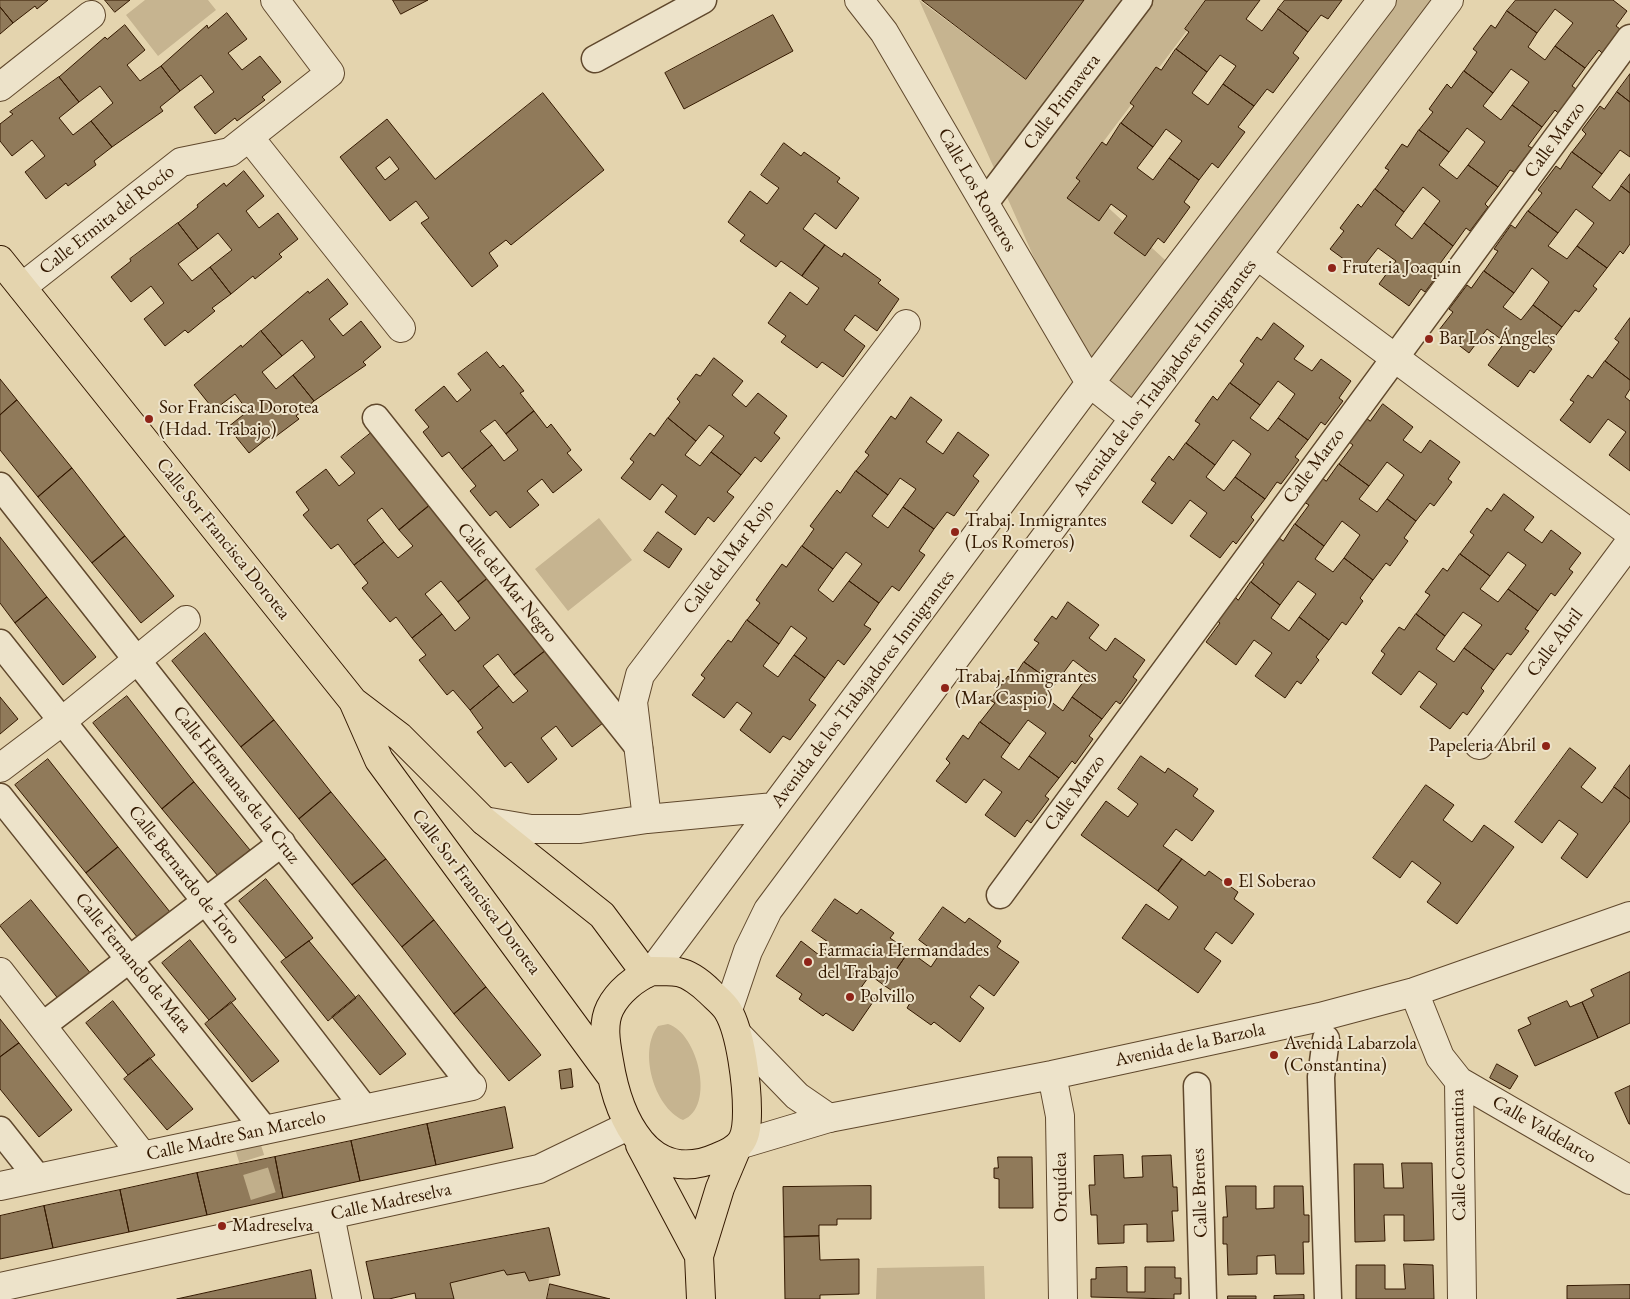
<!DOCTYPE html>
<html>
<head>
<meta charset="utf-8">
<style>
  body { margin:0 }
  canvas { display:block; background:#e4d4ae }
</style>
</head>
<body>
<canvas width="1630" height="1299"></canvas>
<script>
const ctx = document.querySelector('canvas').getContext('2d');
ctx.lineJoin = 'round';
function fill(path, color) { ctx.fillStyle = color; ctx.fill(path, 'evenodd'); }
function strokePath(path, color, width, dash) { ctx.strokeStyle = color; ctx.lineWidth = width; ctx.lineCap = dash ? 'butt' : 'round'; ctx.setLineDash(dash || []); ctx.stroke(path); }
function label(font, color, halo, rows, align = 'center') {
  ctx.font = font + ' "EB Garamond",serif'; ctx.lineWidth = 4; ctx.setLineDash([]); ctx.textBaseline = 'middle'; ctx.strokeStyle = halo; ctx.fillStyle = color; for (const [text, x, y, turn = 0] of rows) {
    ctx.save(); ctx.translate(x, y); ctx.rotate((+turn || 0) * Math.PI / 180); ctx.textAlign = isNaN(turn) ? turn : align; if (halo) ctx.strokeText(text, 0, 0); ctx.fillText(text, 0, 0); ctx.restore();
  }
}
fill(new Path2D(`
  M145 0H208L216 10 158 56 126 15Z
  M919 0 1026 79 1084 0H1210L1076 178 1176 270 1383 0H1449L1134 418 1090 383Z
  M599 518 632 560 568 611 535 569Z
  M668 1024C698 1033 716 1107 683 1120 654 1107 638 1051 658 1026Z
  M984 1266 985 1299H876L877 1268Z
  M504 1270 525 1272 529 1280 549 1278 547 1299H454L450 1283Z`), '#c6b490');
const building = new Path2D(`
  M0 0H48L37 9 35 6 13 23 0 7Z
  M105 0H130L115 12Z
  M393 0H428L401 14Z
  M922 0H1084L1026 79Z
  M1206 0H1260L1246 19 1262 31 1278 9 1308 32 1293 53 1299 58 1273 93 1267 89 1254 106 1223 84 1236 66 1220 55 1207 72 1176 49 1189 32 1185 29Z
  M1285 0H1342L1328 19 1321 15 1308 32 1278 9Z
  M1516 0H1613L1627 11 1616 26 1620 29 1602 53 1599 50 1585 68 1555 46 1573 23 1555 9 1537 33 1507 11Z
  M0 7 13 23 0 34Z
  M1507 11 1537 33 1528 47 1545 60 1555 46 1585 68 1572 86 1576 89 1558 113 1555 110 1542 127 1512 105 1529 82 1511 69 1493 93 1464 71 1477 52 1473 49 1491 25 1495 28Z
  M227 13 247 39 228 53 242 70 260 56 281 82 262 97 265 100 237 121 235 118 215 134 194 107 214 92 201 75 180 91 161 66 207 25 208 28Z
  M773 15 793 51 684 109 665 73Z
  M125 25 145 50 127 65 140 81 161 66 180 91 160 107 163 111 112 147 91 121 113 103 100 86 79 102 59 77 105 37 107 39Z
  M1176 49 1207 72 1192 93 1208 105 1223 84 1254 106 1238 127 1245 132 1218 168 1212 163 1199 180 1169 158 1182 141 1166 129 1153 147 1121 123 1134 106 1130 103 1156 67 1161 70Z
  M1464 71 1493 93 1483 106 1501 120 1512 105 1542 127 1528 146 1532 148 1514 172 1510 170 1498 187 1468 165 1485 142 1467 128 1449 152 1419 130 1433 112 1429 109 1447 84 1451 88Z
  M1630 74V102L1617 92Z
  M59 77 79 102 59 118 73 135 91 121 112 147 94 161 96 165 68 186 66 183 46 199 25 172 45 156 32 140 12 156 0 141V124L13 114 10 112Z
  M1617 92 1630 102V157L1620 150 1602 174 1572 152 1586 134 1582 130 1600 106 1604 109Z
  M543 93 604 170 511 245 506 240 489 253 498 266 472 287 421 223 429 218 416 201 390 221 340 157 387 119 435 179ZM390 157 399 169 385 180 376 168Z
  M1121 123 1153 147 1137 168 1153 180 1169 158 1199 180 1184 202 1190 207 1164 243 1158 238 1145 256 1114 233 1127 216 1111 204 1099 221 1067 198 1080 181 1076 178 1102 142 1106 145Z
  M1419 130 1449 152 1439 165 1457 179 1468 165 1498 187 1485 204 1488 207 1470 231 1466 228 1453 246 1424 223 1440 201 1423 187 1404 212 1375 189 1389 170 1385 168 1402 144 1407 147Z
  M784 143 801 156 804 152 840 178 837 182 859 198 836 229 815 213 803 229 825 245 802 276 781 261 776 267 740 241 745 235 728 222 750 191 767 204 779 188 761 175Z
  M1572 152 1602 174 1592 187 1610 201 1621 186 1630 193V244L1623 254 1620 251 1607 268 1577 246 1594 223 1576 209 1558 233 1528 211 1542 193 1538 190 1556 166 1560 169Z
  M244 171 264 196 246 211 259 228 278 213 298 239 279 254 282 257 255 279 253 276 231 294 210 267 232 250 218 233 198 249 178 223 198 207 197 205 224 183 226 186Z
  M1630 174V193L1621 186Z
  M1375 189 1404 212 1395 225 1412 239 1424 223 1453 246 1439 265 1443 268 1425 292 1421 289 1409 306 1379 284 1396 261 1378 248 1360 271 1330 249 1344 231 1340 228 1358 204 1361 207Z
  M1528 211 1558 233 1548 246 1567 259 1577 246 1607 268 1593 286 1597 289 1579 312 1575 310 1562 327 1533 305 1549 282 1532 268 1514 293 1484 271 1498 251 1494 249 1511 225 1515 228Z
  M178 223 198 249 178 264 192 281 210 267 231 294 212 308 215 311 188 333 185 330 165 346 144 319 164 303 151 286 131 302 111 277 131 261 130 259Z
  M825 245 842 257 844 253 881 280 878 283 899 299 877 331 855 315 844 330 865 346 843 377 822 362 817 368 781 342 786 336 768 323 790 292 807 305 819 288 802 276Z
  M1484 271 1514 293 1503 307 1521 320 1533 305 1562 327 1548 346 1552 349 1534 373 1530 370 1518 387 1488 365 1505 342 1487 329 1469 353 1439 330 1453 312 1449 309 1467 285 1471 288Z
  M328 279 348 304 329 319 343 336 361 321 381 347 363 362 366 365 314 401 293 375 315 357 302 340 282 356 261 331 308 291 309 293Z
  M1630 318V380L1605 361 1619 342 1615 339Z
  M1274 323 1304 346 1294 359 1312 371 1321 359 1351 381 1339 398 1343 401 1325 425 1321 422 1308 440 1278 418 1295 394 1278 381 1260 405 1230 383 1244 364 1240 361 1257 337 1261 340Z
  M261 331 282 356 262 372 276 389 293 375 314 401 296 416 299 419 271 440 269 437 249 453 228 427 248 411 235 394 214 410 194 385 241 345 242 347Z
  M487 352 500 368 503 365 524 391 520 393 534 411 506 434 495 420 480 431 492 445 462 469 449 452 442 457 423 432 429 427 415 410 444 386 457 402 471 390 458 374Z
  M714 358 743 381 732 395 746 407 758 393 787 416 774 433 780 438 761 462 755 457 741 475 711 452 724 436 709 425 696 441 668 418 680 402 677 399 696 374 700 376Z
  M1605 361 1630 380V389L1625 397 1630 401V471L1609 455 1626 432 1608 419 1590 443 1560 420 1574 402 1570 400 1588 375 1592 378Z
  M0 379 17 400 0 415Z
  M1230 383 1260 405 1250 418 1268 431 1278 418 1308 440 1295 457 1299 460 1281 484 1277 482 1265 499 1235 477 1251 454 1233 440 1215 465 1186 443 1200 424 1195 421 1213 396 1217 400Z
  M911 397 942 420 926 442 943 454 958 432 989 455 973 476 979 481 954 516 947 512 934 529 903 507 916 489 900 478 888 495 856 471 869 455 865 452 891 416 895 419Z
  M17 400 72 468 38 497 0 450V415Z
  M1383 404 1413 427 1403 440 1421 453 1430 440 1460 462 1448 479 1452 482 1434 506 1430 503 1416 521 1387 499 1404 475 1387 462 1369 486 1339 464 1353 445 1349 442 1366 418 1370 421Z
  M534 411 547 428 551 424 571 450 567 453 582 470 553 493 542 479 527 491 539 505 510 528 496 511 490 516 470 491 476 486 462 469 492 445 504 461 518 450 506 434Z
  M668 418 696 441 685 455 700 466 711 452 741 475 727 492 734 497 714 522 708 517 695 535 665 512 677 496 662 484 650 500 621 478 634 462 630 459 650 433 654 436Z
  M371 433 430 505 399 530 382 508 367 520 384 542 354 565 338 544 331 549 303 515 309 510 296 492 326 469 339 486 355 473 341 457Z
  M1186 443 1215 465 1206 477 1224 491 1235 477 1265 499 1251 517 1254 520 1236 544 1233 541 1220 558 1190 536 1207 513 1190 500 1172 524 1142 502 1156 483 1151 480 1169 456 1173 460Z
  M1339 464 1369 486 1359 499 1377 512 1387 499 1416 521 1404 538 1408 541 1390 566 1386 563 1373 580 1344 558 1360 535 1342 521 1324 546 1295 524 1309 505 1304 502 1322 478 1326 481Z
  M72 468 125 536 92 563 38 497Z
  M856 471 888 495 872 516 888 528 903 507 934 529 919 551 925 555 899 591 892 586 879 603 849 581 862 564 846 552 833 569 802 546 814 529 810 526 837 490 840 493Z
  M1504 494 1534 517 1524 530 1542 543 1551 530 1581 553 1569 569 1573 572 1555 596 1551 593 1538 611 1508 589 1526 565 1508 552 1490 576 1460 554 1474 535 1470 532 1487 508 1491 511Z
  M430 505 488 578 458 602 441 581 425 594 442 614 412 638 396 617 390 622 362 588 368 583 354 565 384 542 398 558 413 546 399 530Z
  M1295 524 1324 546 1315 559 1333 572 1344 558 1373 580 1360 598 1363 601 1346 625 1342 622 1329 640 1299 617 1316 594 1298 581 1280 605 1251 582 1264 564 1260 561 1278 537 1283 541Z
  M658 532 682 549 669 568 644 551Z
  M125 536 174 596 141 623 92 563Z
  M0 537 47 597 15 623 0 603Z
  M802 546 833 569 818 590 833 602 849 581 879 603 864 625 871 629 844 665 838 660 825 678 794 655 807 638 791 626 779 644 747 620 760 603 756 600 782 564 786 567Z
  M1460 554 1490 576 1480 589 1498 602 1508 589 1538 611 1525 629 1529 631 1511 655 1507 653 1494 670 1464 648 1482 625 1463 612 1445 636 1416 614 1430 595 1425 592 1443 568 1447 571Z
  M488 578 545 651 514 675 498 654 483 666 499 686 470 710 453 690 447 695 419 660 426 655 412 638 442 614 455 631 470 618 458 602Z
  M1251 582 1280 605 1271 618 1289 631 1299 617 1329 640 1316 657 1319 660 1301 684 1297 681 1285 698 1255 676 1272 653 1254 640 1236 665 1206 642 1220 623 1216 620 1234 596 1238 600Z
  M47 597 96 657 63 685 15 623Z
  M1068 602 1099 625 1089 638 1106 651 1115 638 1145 660 1133 677 1137 680 1120 704 1116 701 1102 719 1072 697 1090 673 1073 660 1055 684 1024 662 1039 643 1034 640 1052 616 1056 619Z
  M1416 614 1445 636 1436 649 1454 662 1464 648 1494 670 1481 688 1484 691 1467 715 1463 712 1450 729 1420 707 1437 684 1419 671 1401 695 1372 673 1385 654 1381 651 1399 627 1404 630Z
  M747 620 779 644 763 666 778 677 794 655 825 678 809 700 816 705 790 740 783 736 770 753 740 730 752 713 737 702 724 718 692 695 705 678 701 675 728 640 731 642Z
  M205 633 274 720 241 747 172 661Z
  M545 651 603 723 572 747 556 726 541 738 557 759 528 783 511 762 505 767 477 732 483 728 470 710 499 686 513 703 528 691 514 675Z
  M1024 662 1055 684 1045 697 1063 711 1072 697 1102 719 1089 736 1093 739 1075 764 1072 761 1059 778 1029 756 1046 733 1028 720 1010 744 980 722 995 703 990 700 1008 676 1012 679Z
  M127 696 194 782 162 809 93 723Z
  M0 697 18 719 0 734Z
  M274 720 331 792 299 819 241 747Z
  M980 722 1010 744 1001 757 1019 770 1029 756 1059 778 1045 796 1049 799 1031 823 1027 820 1015 837 985 815 1002 792 984 779 966 803 936 781 950 763 946 759 963 735 968 739Z
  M1570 748 1596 768 1581 787 1602 803 1614 787 1630 799V821L1587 878 1561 858 1578 834 1559 820 1542 843 1515 822Z
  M1141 756 1165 773 1168 768 1198 789 1193 796 1214 811 1192 841 1176 829 1163 846 1182 859 1158 891 1081 835 1106 801 1128 817 1138 804 1118 789Z
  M48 759 118 847 86 873 15 785Z
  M1630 765V799L1614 787Z
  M194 782 250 850 218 876 162 809Z
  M1426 785 1454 805 1443 820 1472 842 1484 825 1514 847 1457 924 1427 902 1441 883 1412 861 1400 878 1373 858Z
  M331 792 386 859 352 885 299 819Z
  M118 847 170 912 138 938 86 873Z
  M386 859 434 920 402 947 352 885Z
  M1182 859 1205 876 1209 871 1238 892 1234 899 1254 914 1232 944 1216 932 1204 949 1221 961 1198 993 1122 938 1146 904 1169 920 1178 907 1158 891Z
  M266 879 313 938 286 958 239 901Z
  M835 899 857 914 861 909 894 933 890 938 909 951 885 986 870 975 860 989 875 999 853 1031 826 1013 823 1016 799 999 802 994 776 976 801 941 819 955 828 942 812 931Z
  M31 900 92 975 60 1001 0 926Z
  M943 907 965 923 969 918 1001 941 997 947 1019 962 994 996 979 985 970 997 984 1008 960 1042 934 1022 931 1025 907 1008 910 1003 885 986 909 951 931 967 939 955 919 940Z
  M434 920 486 987 454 1014 402 947Z
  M190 940 236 999 209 1020 162 963Z
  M309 941 356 998 328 1021 281 962Z
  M1630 972V1023L1598 1038 1582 1002 1594 996 1591 990Z
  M486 987 541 1055 509 1081 454 1014Z
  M359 995 406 1054 380 1075 332 1017Z
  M113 1001 155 1055 128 1075 86 1023Z
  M1567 1001 1570 1007 1582 1002 1598 1038 1535 1066 1518 1030 1531 1024 1528 1018Z
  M231 1002 279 1061 252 1082 205 1024Z
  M0 1019 19 1043 0 1057Z
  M19 1043 72 1110 39 1137 0 1089V1057Z
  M150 1058 193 1109 167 1130 124 1079Z
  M1497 1064 1518 1076 1510 1089 1490 1078Z
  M571 1069 573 1087 561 1089 559 1071Z
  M1630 1086V1124H1629L1615 1093Z
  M505 1107 513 1148 436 1165 427 1124Z
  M427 1124 436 1165 360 1181 351 1141Z
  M351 1141 360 1181 283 1198 275 1157Z
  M1123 1155 1124 1178 1143 1177 1142 1156 1171 1155 1173 1187H1177L1178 1211H1172L1174 1241 1147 1242V1224L1124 1225V1243L1098 1244 1097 1215H1091L1089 1185H1095L1094 1156Z
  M275 1157 283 1198 207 1215 197 1173Z
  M998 1157H1032L1033 1208H999V1179L994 1178V1168H998Z
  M1402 1163H1432L1434 1240 1404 1241V1215H1384L1385 1241 1355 1242 1354 1164H1383L1384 1188H1403Z
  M197 1173 207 1215 129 1232 120 1190Z
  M871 1186V1219H837V1225H819V1236L784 1237 783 1187Z
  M1226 1186H1256V1209L1274 1208V1186H1303L1304 1215H1309V1242H1303L1304 1274H1276L1275 1255 1257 1256V1274L1228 1275 1227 1244H1223V1217H1227Z
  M120 1190 129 1232 53 1248 44 1206Z
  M44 1206 53 1248 0 1259V1216Z
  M549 1228 560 1275 529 1281 525 1272 507 1275 504 1270 450 1283 454 1299H416L415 1293 389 1299H374L366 1262Z
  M819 1236 820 1260 859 1259V1294L820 1295V1299H785L784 1237Z
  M1404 1264 1433 1265 1434 1299H1356V1265H1385V1289H1405Z
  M1127 1267V1292H1145V1267H1175V1278H1181V1294H1174V1299L1091 1297V1279H1096V1268Z
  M311 1270 316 1299H177Z
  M550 1284 610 1299H547Z
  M1630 1285V1299H1567V1286Z
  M1304 1295V1299H1274V1296Z
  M1228 1296H1256V1299H1228Z`);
fill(building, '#907a5a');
strokePath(building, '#341900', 1);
strokePath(new Path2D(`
  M244 1134 267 1208`), '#c1af8b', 26, [26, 13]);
const pedestrian = new Path2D(`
  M595 59 703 0
  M985 203 1139 0
  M376 418 639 748
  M0 486 472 1086
  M0 643 206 902 365 1109
  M0 797 265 1130
  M1000 895 1630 38
  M42 1026 282 843
  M1326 1039 1321 1077 1328 1299
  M1197 1086 1203 1299
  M0 1130 38 1178`);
const minor = new Path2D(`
  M859 0 884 32 1090 383 1134 418
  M0 87 91 15
  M249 137 401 328
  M1258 256 1630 533
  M22 287 181 162 230 152 330 73 275 0
  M1479 745 1630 542
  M0 768 61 722 186 620
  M647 819 633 702 640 675 906 324
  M484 821 531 829H580L647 819 774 807
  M652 971 1090 383 1382 0
  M0 972 143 1156
  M1414 992 1440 1057 1459 1081 1462 1299
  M728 1010 748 951 768 910 1134 418 1449 0
  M1052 1075 1060 1116 1063 1299
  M1459 1081 1630 1180
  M829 1118 1052 1075 1320 1017 1414 992 1630 916
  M0 1186 472 1086
  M330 1215 347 1299`);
const tertiary = new Path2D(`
  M739 1036 797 1096 829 1118
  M742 1144 829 1118
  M0 1287 539 1169 628 1126`);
const primary = new Path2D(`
  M0 260 353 701 379 760 611 1076
  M354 702 400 737 484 821 602 915 646 974
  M652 971C660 971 670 971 678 972 689 974 702 984 710 992 716 998 724 1004 728 1011 741 1033 747 1085 747 1111 747 1139 743 1147 718 1157 648 1188 618 1117 609 1061 606 1044 602 1024 610 1008 618 992 635 978 652 971Z
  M640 1145 699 1256
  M701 1299 699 1256 720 1188 736 1150`);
strokePath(pedestrian, '#60482c', 29);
strokePath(minor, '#60482c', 30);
strokePath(tertiary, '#60482c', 30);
strokePath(primary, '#341900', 30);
strokePath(pedestrian, '#ede3ca', 26);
strokePath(minor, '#ede3ca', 28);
strokePath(tertiary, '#ede3ca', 28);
strokePath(primary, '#e4d4ae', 28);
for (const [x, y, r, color] of [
  [1332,268,5,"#8f2418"],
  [1429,339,5,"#8f2418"],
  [149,419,5,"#8f2418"],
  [955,532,5,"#8f2418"],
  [945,688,5,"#8f2418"],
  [1546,746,5,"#8f2418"],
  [1228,882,5,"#8f2418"],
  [808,962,5,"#8f2418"],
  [850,997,5,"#8f2418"],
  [1274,1055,5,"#8f2418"],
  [222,1226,5,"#8f2418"]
]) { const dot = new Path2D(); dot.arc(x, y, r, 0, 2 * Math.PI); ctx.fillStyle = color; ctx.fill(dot); strokePath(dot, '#ede3ca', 2); }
label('19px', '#341900', '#ede3ca', [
  ["Calle Primavera",1062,102,-53],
  ["Calle Marzo",1555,140,-54],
  ["Calle Los Romeros",977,190,60],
  ["Calle Ermita del Rocío",107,220,-38],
  ["Avenida de los Trabajadores Inmigrantes",1165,378,-53],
  ["Calle Marzo",1314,466,-53],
  ["Calle Sor Francisca Dorotea",223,539,51],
  ["Calle del Mar Rojo",729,557,-53],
  ["Calle del Mar Negro",507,583,51],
  ["Calle Abril",1555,643,-53],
  ["Avenida de los Trabajadores Inmigrantes",863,689,-53],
  ["Calle Hermanas de la Cruz",236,785,52],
  ["Calle Marzo",1075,793,-54],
  ["Calle Bernardo de Toro",184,875,52],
  ["Calle Sor Francisca Dorotea",476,892,53],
  ["Calle Fernando de Mata",133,963,51],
  ["Avenida de la Barzola",1190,1045,-12],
  ["Calle Valdelarco",1544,1130,30],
  ["Calle Madre San Marcelo",236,1136,-12],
  ["Calle Constantina",1459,1155,-91],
  ["Orquídea",1061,1187,-91],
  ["Calle Brenes",1200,1193,-92],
  ["Calle Madreselva",391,1202,-12]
]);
label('19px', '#341900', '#ede3ca', [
  ["Fruteria Joaquin",1342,268],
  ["Bar Los Ángeles",1439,339],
  ["Sor Francisca Dorotea",159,408],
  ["(Hdad. Trabajo)",159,430],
  ["Trabaj. Inmigrantes",965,521],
  ["(Los Romeros)",965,543],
  ["Trabaj. Inmigrantes",955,677],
  ["(Mar Caspio)",955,699],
  ["Papeleria Abril",1536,746,"right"],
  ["El Soberao",1238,882],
  ["Farmacia Hermandades",818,951],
  ["del Trabajo",818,973],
  ["Polvillo",860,997],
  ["Avenida Labarzola",1284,1044],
  ["(Constantina)",1284,1066],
  ["Madreselva",232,1226]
], 'left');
</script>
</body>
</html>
